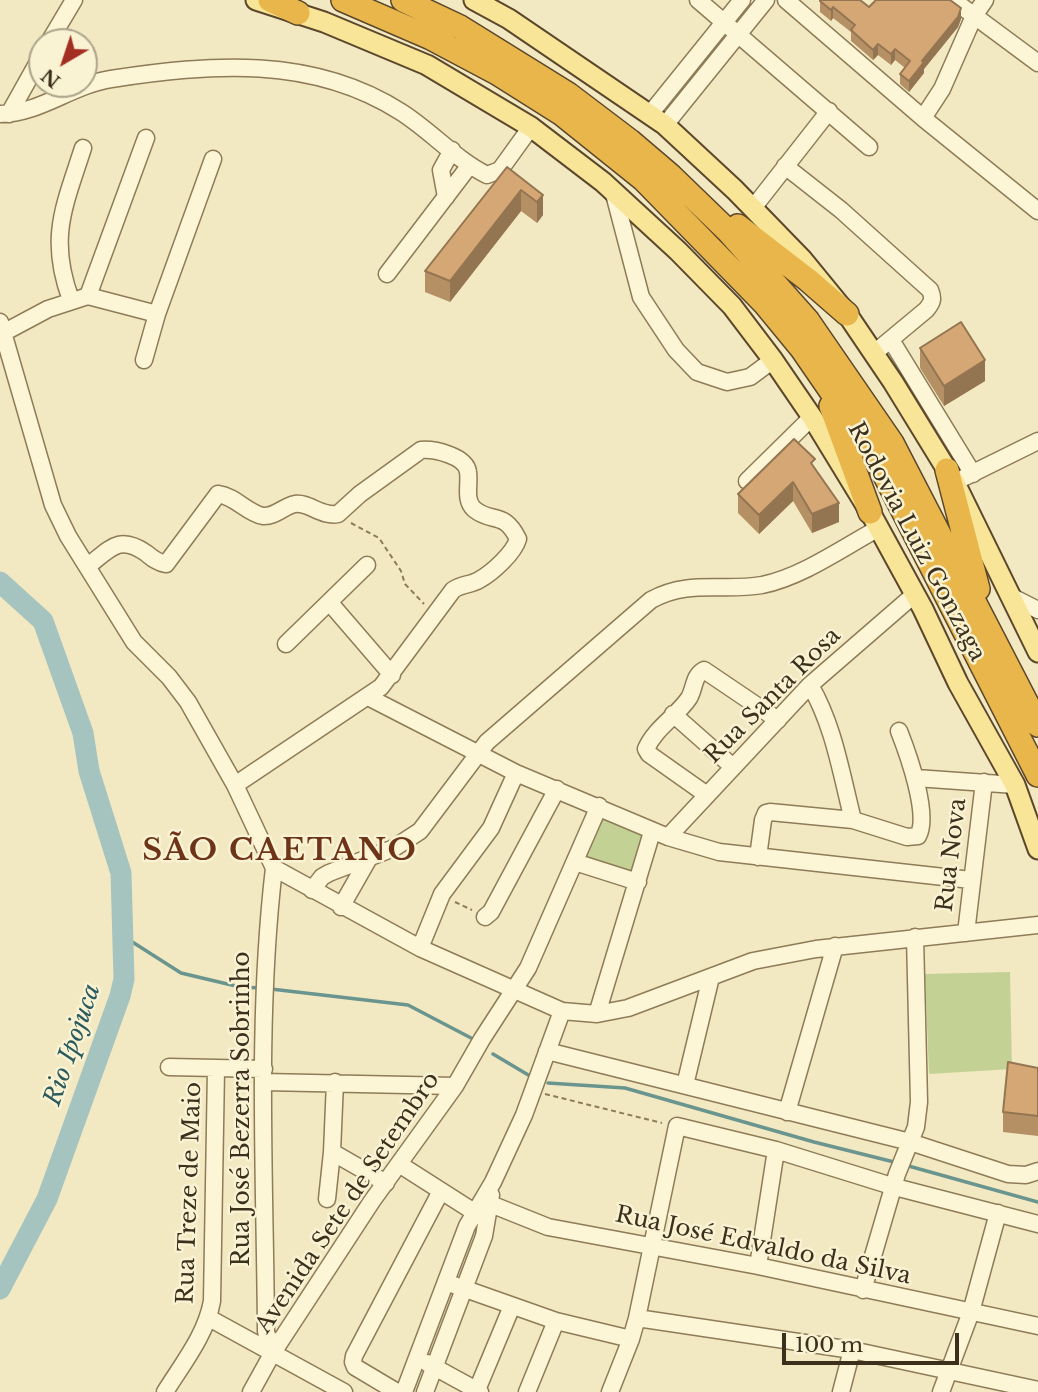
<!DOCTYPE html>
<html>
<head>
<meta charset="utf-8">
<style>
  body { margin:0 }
  #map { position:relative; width:1038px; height:1392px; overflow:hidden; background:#f2e9c2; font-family:"Libre Baskerville",serif }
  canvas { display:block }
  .north { position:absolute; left:28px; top:28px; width:70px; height:70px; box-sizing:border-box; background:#f9f2d3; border:2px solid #ada48a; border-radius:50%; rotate:219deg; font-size:19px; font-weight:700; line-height:28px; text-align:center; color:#3c301d }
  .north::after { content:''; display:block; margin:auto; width:24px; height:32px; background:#a32f22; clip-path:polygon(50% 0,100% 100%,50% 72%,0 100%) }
  .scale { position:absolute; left:782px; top:1333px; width:177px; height:32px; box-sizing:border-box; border:4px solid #3c301d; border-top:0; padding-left:9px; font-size:21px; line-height:24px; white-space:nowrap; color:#3c301d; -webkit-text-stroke:5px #f9f2d3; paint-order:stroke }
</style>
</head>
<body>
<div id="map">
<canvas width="1038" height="1392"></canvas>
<div class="north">N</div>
<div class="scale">100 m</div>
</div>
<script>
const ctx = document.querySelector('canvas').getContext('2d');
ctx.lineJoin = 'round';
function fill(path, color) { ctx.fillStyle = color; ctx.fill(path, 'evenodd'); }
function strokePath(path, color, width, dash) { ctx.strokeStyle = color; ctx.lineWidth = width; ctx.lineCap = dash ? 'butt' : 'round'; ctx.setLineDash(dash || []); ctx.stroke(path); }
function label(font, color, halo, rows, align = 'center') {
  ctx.font = font + ' "Libre Baskerville",serif'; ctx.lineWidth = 5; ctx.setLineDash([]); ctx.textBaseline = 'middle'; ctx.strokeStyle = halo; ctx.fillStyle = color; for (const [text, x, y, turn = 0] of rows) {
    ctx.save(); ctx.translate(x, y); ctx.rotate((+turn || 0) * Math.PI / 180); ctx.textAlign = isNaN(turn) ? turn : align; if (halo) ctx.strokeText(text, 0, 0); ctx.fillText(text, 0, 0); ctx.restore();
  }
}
fill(new Path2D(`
  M600 810 649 832 636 877 579 859Z
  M1010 972 1012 1069 929 1074 925 974Z`), '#c3d195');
strokePath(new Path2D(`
  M123 936 181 973 240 987 260 988
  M271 989 408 1005 473 1039
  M493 1054 530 1076
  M548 1083 625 1088 814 1142 898 1163
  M905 1165 1038 1202`), '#6a948e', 3.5);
strokePath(new Path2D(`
  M0 582 43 621 83 733 89 771 121 873 124 979 120 996 47 1199 0 1289`), '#a5c4bf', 21);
const minor = new Path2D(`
  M698 0 869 147
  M786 0 923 118 1038 211
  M953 0 1038 63
  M49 42 74 0
  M0 114C39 114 72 85 111 79 210 64 312 55 401 112 431 131 455 159 487 175L500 170 531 127
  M9 114 42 55
  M650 114 742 0
  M923 118 942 89 974 16 985 0
  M665 125 766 0
  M785 166 841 210 930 290C934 299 932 303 926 310L873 354
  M614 194 641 297 676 350 697 372 727 382 750 377 773 360
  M446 197 441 170 452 150
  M753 208 829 111
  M387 274 470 165
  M88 296 146 138
  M71 300C48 238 64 207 83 148
  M0 322 53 505 68 536 134 642 169 677 188 702 235 785 274 868
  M3 333 48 309 88 296 157 314
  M891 340 973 474
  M144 360 157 314 213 159
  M965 477 1038 441
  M747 481 812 417
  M88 566C110 549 119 534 146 553 152 558 158 563 166 564L218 494C235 496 247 513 263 516 275 517 284 506 295 504 309 502 321 517 338 514L360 494 421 450C435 449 466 456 468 472 470 484 464 500 474 509 492 524 504 510 518 539 514 553 492 573 479 580 471 585 461 584 453 590L381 687 235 785
  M1012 597 1038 610
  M330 603 392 675
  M286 644 367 565
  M810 685C834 726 841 773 853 820
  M368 697 516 773 668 837 719 852 971 880
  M673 714 733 767
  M916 778 1015 785
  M707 795 649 754 646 749C655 728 678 715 689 698 695 688 693 676 704 670L778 720
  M668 837 810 685 915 594
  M758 857 763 820 766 813 770 812 853 820 907 837 918 836C930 815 908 754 899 731
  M575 862 638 882
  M274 868 420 948 562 1011 597 1014 628 1008 753 961 816 949 1038 925
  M274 868C256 1021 265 1177 266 1331L267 1337 278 1345
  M312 890 322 877 329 873 394 848 420 831 487 742 651 600C689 579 722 592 762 585 802 577 844 547 879 528
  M341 907 369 858
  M485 917 491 912 557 789
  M966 933 984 782
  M420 948 442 894 491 828 516 773
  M597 1014 652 832
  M547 1051 910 1142 1008 1174 1026 1175 1038 1171
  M169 1067 264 1069
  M264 1082 455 1086
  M685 1085 711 977
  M787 1112 835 946
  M332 1152 386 1183
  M399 1164 482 1217
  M327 1199 332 1152 335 1082
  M483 1201 548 1227 758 1266 1038 1326
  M758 1266 776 1150
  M454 1285 556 1321 631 1339
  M863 1290 897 1174 916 1127 919 1102 915 937
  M209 1318 344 1392
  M637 1318 852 1350 1038 1390
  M427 1363 480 1392
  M477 1390 512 1306
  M165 1392C183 1363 206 1335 212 1301L216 1069
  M251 1392 272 1354 372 1201 455 1086 482 1039 528 968 599 806
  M397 1392 355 1367 353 1362 354 1356 441 1191
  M404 1392 467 1226 493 1182 524 1115 562 1011
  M425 1392 484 1236 491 1195
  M527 1392 556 1321
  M610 1392 631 1339 637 1318 677 1126 776 1150 895 1187 1038 1224
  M841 1392 852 1350
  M941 1392 971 1312 998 1213`);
const major = new Path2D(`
  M256 0 324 22 427 65 531 127 603 182 678 251 732 306 773 360 812 417 870 512 923 609 958 683 1015 785 1038 849
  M474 0 509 19 665 125 735 190 802 259 847 314 893 382 955 483 1038 652`);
const highway = new Path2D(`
  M270 0 298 13
  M343 0 431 38 497 73 562 114 643 179 765 304 802 349 873 452 1038 775
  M403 0 460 27 568 94 630 141 671 176 729 232 808 321 892 443 1038 725
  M738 226 808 280 847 314
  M831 406 870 512
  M947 470 978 589`);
strokePath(minor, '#8e7b57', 19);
strokePath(major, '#5b472c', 23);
strokePath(highway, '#5b472c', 26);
strokePath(new Path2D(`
  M351 523 379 538 401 571 405 584 424 604
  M455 902 472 910
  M545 1094 662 1123`), '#8e7b57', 2, [5, 3.5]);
strokePath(minor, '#fcf5d6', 16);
strokePath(major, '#f8e597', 19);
strokePath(highway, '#e9b64b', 23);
fill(new Path2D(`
  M820 1 869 7 961 19 958 27 924 69V73L909 92 900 84V74L905 68 895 60 891 65 878 55 873 60 851 41V32L833 18 831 21 820 12Z
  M507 167 543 195V215L537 223 521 211 450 302 425 292V271Z
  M920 348 985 381 944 406 920 368Z
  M815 469 839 522 812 533 793 501 759 534 738 513V494Z
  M1038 1068V1136L1003 1132V1112Z`), '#b69065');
fill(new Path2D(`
  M833 7V18L831 21V10Z
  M961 8V19L958 27 924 69V73L909 92V81L922 61Z
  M878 44V55L873 60V50Z
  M895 49V60L891 65V54Z
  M521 190V211L450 302V281Z
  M543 195V215L537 223V202Z
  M985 360V381L944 406V386Z
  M793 482V501L759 534V515Z
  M839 503V522L812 533V514Z`), '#947552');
const building = new Path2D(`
  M820 0H860L869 7 876 0H950L961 8 958 17 922 61 924 62 909 81 900 74 910 61 895 49 891 54 878 44 873 50 851 30 855 25 833 7 831 10 820 1Z
  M507 167 543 195 537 202 521 190 450 281 425 271Z
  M961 322 985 360 944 386 920 348Z
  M794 439 815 459 811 463 839 503 812 514 793 482 759 515 738 494Z
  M1008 1062 1038 1068V1116L1003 1112Z`);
fill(building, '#d4a775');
strokePath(building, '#947552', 2);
label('23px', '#3c301d', '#f9f2d3', [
  ["Rodovia Luiz Gonzaga",916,542,62],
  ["Rua Santa Rosa",773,696,-45],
  ["Rua Nova",952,855,-83],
  ["Rua José Bezerra Sobrinho",243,1109,-90],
  ["Rua Treze de Maio",190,1193,-88],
  ["Avenida Sete de Setembro",348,1203,-56],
  ["Rua José Edvaldo da Silva",763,1246,12]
]);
label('italic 24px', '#2b5b5d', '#f9f2d3', [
  ["Rio Ipojuca",73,1045,-71]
]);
ctx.letterSpacing = '2px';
label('bold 30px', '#6d3418', '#f9f2d3', [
  ["SÃO CAETANO",280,852]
]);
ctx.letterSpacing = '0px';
</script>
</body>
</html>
